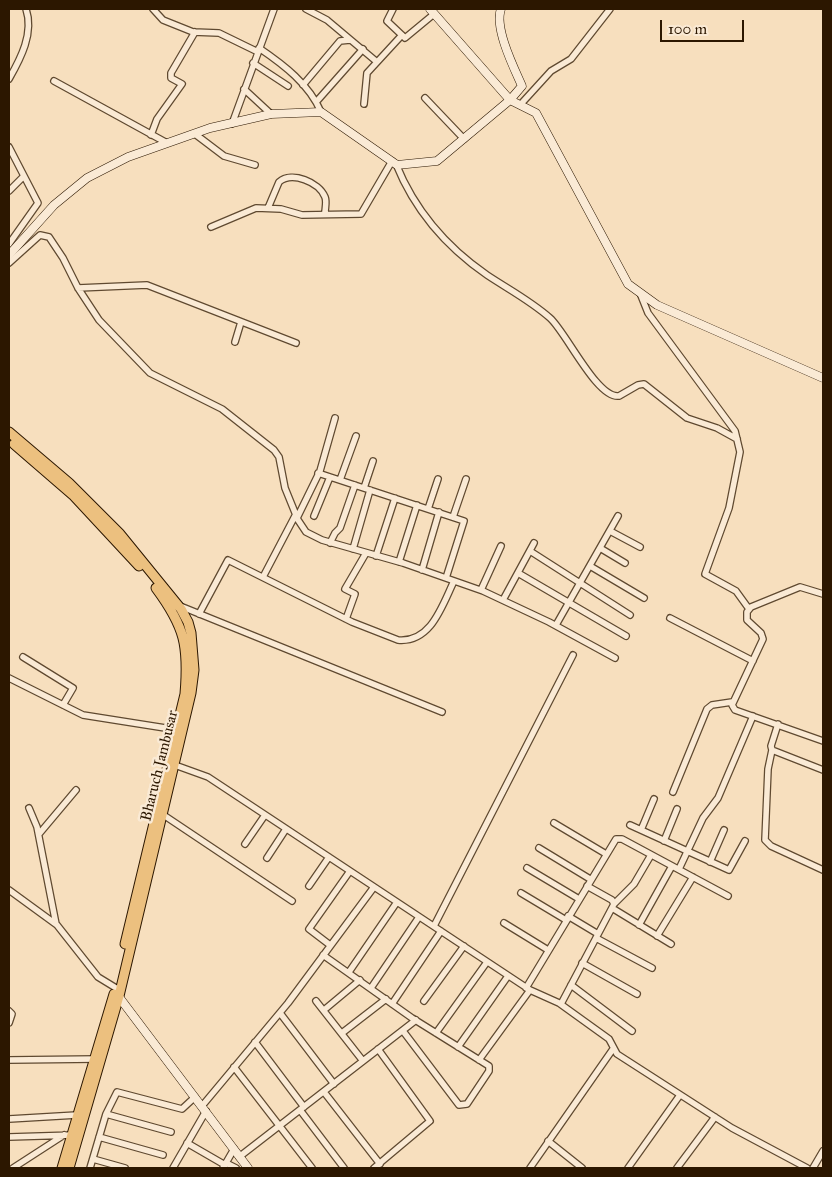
<!DOCTYPE html>
<html>
<head>
<meta charset="utf-8">
<style>
  body { margin:0 }
  #map { position:relative; width:832px; height:1177px; overflow:hidden; background:#f7dfbe; font-family:"IM FELL Great Primer",serif }
  canvas { display:block }
  .frame { position:absolute; inset:0; border:10px solid #2c1700; pointer-events:none }
  .scale { position:absolute; left:660px; top:20px; width:84px; height:22px; box-sizing:border-box; border:2px solid #2c1700; border-top:0; padding-left:6px; font-size:15px; line-height:18px; white-space:nowrap; color:#2c1700; -webkit-text-stroke:4px #faead5; paint-order:stroke }
</style>
</head>
<body>
<div id="map">
<canvas width="832" height="1177"></canvas>
<div class="frame"></div>
<div class="scale">100 m</div>
</div>
<script>
const ctx = document.querySelector('canvas').getContext('2d');
ctx.lineJoin = 'round';
function strokePath(path, color, width, dash) { ctx.strokeStyle = color; ctx.lineWidth = width; ctx.lineCap = dash ? 'butt' : 'round'; ctx.setLineDash(dash || []); ctx.stroke(path); }
function label(font, color, halo, rows, align = 'center') {
  ctx.font = font + ' "IM FELL Great Primer",serif'; ctx.lineWidth = 5; ctx.setLineDash([]); ctx.textBaseline = 'middle'; ctx.strokeStyle = halo; ctx.fillStyle = color; for (const [text, x, y, turn = 0] of rows) {
    ctx.save(); ctx.translate(x, y); ctx.rotate((+turn || 0) * Math.PI / 180); ctx.textAlign = isNaN(turn) ? turn : align; if (halo) ctx.strokeText(text, 0, 0); ctx.fillText(text, 0, 0); ctx.restore();
  }
}
const street = new Path2D(`
  M153 9 163 20 193 32 219 33 258 52
  M306 9 327 20 377 62
  M393 9 387 21 405 38 434 14
  M259 48C284 65 309 84 321 112
  M253 63 288 86
  M9 79C21 58 34 33 26 9
  M54 81 167 143
  M303 85 340 41 350 40
  M244 89 271 114
  M425 98 464 139
  M317 101 363 49
  M364 104 367 73 402 35
  M520 105 551 71 571 59 610 9
  M232 124 274 9
  M195 134 224 156 255 165
  M151 135 157 119 182 84 171 78V73L195 32
  M9 147 38 203 9 244
  M396 164C415 211 445 246 487 275 508 289 531 301 550 318 566 332 597 399 619 396L638 385 644 384 687 418 717 428 737 439
  M9 191 24 176
  M268 208 279 182C292 171 319 182 325 197 327 202 325 208 325 213
  M211 227 256 208 281 209 302 215 361 214 392 161
  M9 263 40 235 49 237 63 258 78 288 99 320 150 373 222 409 274 450 279 457 285 488 298 520 306 532 322 540 403 563 483 591 549 622 615 658
  M78 288 147 285 296 343
  M640 293 648 313 735 431 740 452 729 508 705 574 736 591 749 609
  M235 342 241 322
  M318 473 464 521 446 578
  M340 480 356 436
  M364 488 373 461
  M428 509 438 479
  M314 516 330 477
  M453 517 466 479
  M297 518 320 471 335 418
  M610 531 640 547
  M330 543 335 533 340 528 355 485
  M600 548 625 563
  M353 549 370 490
  M530 551 630 615
  M376 556 395 498
  M399 562 417 505
  M590 566 644 598
  M422 570 439 512
  M518 573 626 636
  M263 577 296 514
  M481 590 501 546
  M823 594 800 587 751 607 747 612V620L761 633 763 639 732 705 735 710 823 741
  M503 600 534 543
  M180 606 442 712
  M199 614 228 560 352 622 398 640C431 643 442 606 454 581
  M670 618 753 661
  M346 619 355 594 345 589 366 553
  M556 625 618 516
  M23 657 73 688 63 705
  M9 678 83 715 178 730
  M778 724 771 746 772 750 823 770
  M772 750 768 769 765 840 771 846 823 870
  M172 764 208 777 530 990 559 1003 609 1039 617 1054 732 1128 807 1168
  M673 792 707 709 712 705 732 702
  M29 808 37 827 56 924
  M162 814 292 901
  M554 823 606 854
  M630 825 729 870 745 841
  M641 830 654 799
  M39 834 76 790
  M664 841 677 809
  M245 844 265 815
  M539 848 590 879
  M267 858 286 829
  M710 862 724 830
  M527 868 579 899
  M679 869 703 818 718 798 753 716
  M309 886 329 857
  M9 890 57 925 98 977 116 988
  M521 893 566 920
  M614 904 634 884 651 855
  M612 908 671 944
  M568 916 598 934
  M504 923 548 950
  M639 925 672 866
  M434 926 573 655
  M657 936 693 877
  M596 938 652 968
  M330 945 309 929 350 871
  M323 955 412 1018 489 1066V1071L467 1104 459 1105 403 1031
  M582 963 637 994
  M349 972 397 902
  M571 985 632 1031
  M371 988 419 917
  M526 988 616 839H622L728 896
  M316 1001 363 1061
  M424 1001 464 946
  M392 1004 441 931
  M561 1004 614 904 612 900 587 886
  M324 1010 360 980
  M9 1011 12 1014 9 1023
  M280 1013 334 1084
  M342 1033 386 999
  M436 1033 487 962
  M255 1042 304 1107
  M458 1047 508 976
  M9 1060 97 1059
  M479 1060 530 990
  M234 1067 312 1168
  M324 1092 380 1164
  M202 1106 288 1003 374 887
  M300 1110 344 1168
  M106 1114 171 1132
  M9 1119 77 1115
  M9 1137 74 1135
  M99 1137 163 1155
  M548 1141 582 1168
  M187 1143 225 1165
  M239 1157 416 1020
  M93 1159 125 1168
  M226 1163 236 1168
  M13 1168 64 1135
  M90 1168 106 1114 117 1092 182 1109 195 1097
  M173 1168 206 1111
  M223 1168 234 1149
  M374 1168 430 1121 378 1049
  M530 1168 613 1049
  M628 1168 680 1095
  M677 1168 715 1117
  M813 1168 823 1151`);
const secondary = new Path2D(`
  M430 9 510 100 522 86C514 68 494 28 501 9
  M9 255 54 205 87 178 128 157 210 128 271 114 321 112 397 165 437 161 510 100 536 113 628 284 657 305 823 378
  M116 993 248 1168`);
const primary = new Path2D(`
  M9 432 69 483 120 534 181 609 188 622 191 633 194 670 191 693 119 996 69 1168
  M14 444 73 495 139 566
  M125 944 185 694C189 646 185 627 156 588
  M62 1168 114 994`);
strokePath(street, '#5f4930', 8);
strokePath(secondary, '#2c1700', 9);
strokePath(primary, '#2c1700', 11);
strokePath(street, '#faead5', 5.5);
strokePath(secondary, '#faead5', 8);
strokePath(primary, '#ecc07f', 9);
label('15px', '#2c1700', '#faead5', [
  ["Bharuch Jambusar",160,766,-76]
]);
</script>
</body>
</html>
